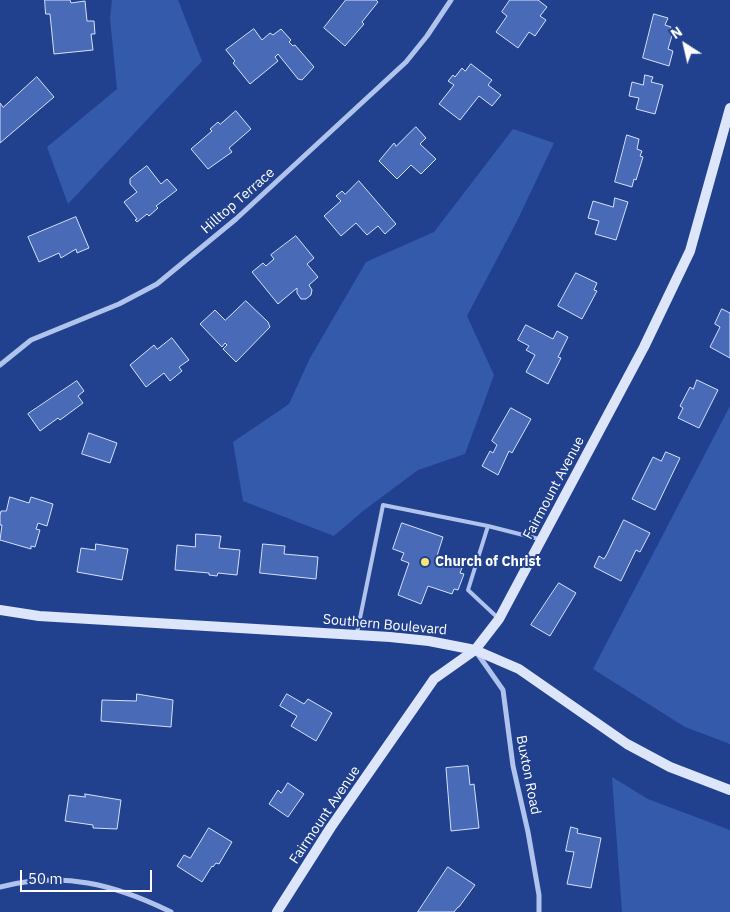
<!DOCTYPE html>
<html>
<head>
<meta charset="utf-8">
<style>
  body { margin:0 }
  #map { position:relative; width:730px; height:912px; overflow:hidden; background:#21418f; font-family:"IBM Plex Sans",sans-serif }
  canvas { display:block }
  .north { position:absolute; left:660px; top:20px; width:50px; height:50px; -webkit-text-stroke:4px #21418f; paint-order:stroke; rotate:325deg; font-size:14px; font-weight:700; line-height:20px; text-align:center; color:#fff }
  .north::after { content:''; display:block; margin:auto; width:18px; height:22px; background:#fff; clip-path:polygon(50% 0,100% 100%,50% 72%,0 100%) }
  .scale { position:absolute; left:20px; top:870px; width:132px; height:22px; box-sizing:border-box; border:2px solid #fff; border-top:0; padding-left:6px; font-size:15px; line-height:18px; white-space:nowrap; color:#fff; -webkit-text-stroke:4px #21418f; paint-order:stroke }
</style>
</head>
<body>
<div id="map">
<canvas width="730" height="912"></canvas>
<div class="north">N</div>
<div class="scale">50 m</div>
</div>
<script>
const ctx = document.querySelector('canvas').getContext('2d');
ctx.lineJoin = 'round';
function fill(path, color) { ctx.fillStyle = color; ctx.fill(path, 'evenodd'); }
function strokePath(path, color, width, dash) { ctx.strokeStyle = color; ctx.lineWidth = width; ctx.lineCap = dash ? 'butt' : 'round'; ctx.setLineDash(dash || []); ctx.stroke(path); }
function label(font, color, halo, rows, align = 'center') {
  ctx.font = font + ' "IBM Plex Sans",sans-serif'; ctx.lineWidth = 4; ctx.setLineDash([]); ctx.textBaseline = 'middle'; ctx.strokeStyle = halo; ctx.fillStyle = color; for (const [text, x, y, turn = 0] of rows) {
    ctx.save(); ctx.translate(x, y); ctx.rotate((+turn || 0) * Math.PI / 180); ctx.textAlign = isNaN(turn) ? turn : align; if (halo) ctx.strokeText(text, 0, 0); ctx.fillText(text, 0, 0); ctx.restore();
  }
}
fill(new Path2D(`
  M112 0H178L202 61 68 204 47 147 117 89 110 18Z
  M513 129 554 143 517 221 467 316 494 375 465 454 418 470 363 511 334 536 243 501 233 442 289 404 310 358 366 262 434 232Z
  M730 406V744L685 727 593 669Z
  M612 777 648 799 730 830V912H622Z`), '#345aac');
const building = new Path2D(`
  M45 0H70L71 3 85 1 87 21H94L95 34H91L93 50 54 54 50 14H46Z
  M346 0H376L378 2 362 22 364 24 345 46 324 28Z
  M510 0H538L547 7 540 16 546 20 535 36 529 32 518 48 496 32 507 16 502 12Z
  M654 14 668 18 665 25 671 27 670 32H673L668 49 673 51 669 66 643 58Z
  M254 29 262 40 270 33 273 35 281 29 291 40 289 42 293 46 295 45 314 67 302 80 298 79 278 54 275 57 278 61 250 84 233 63 235 61 226 50Z
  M471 64 492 80 488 85 501 95 492 106 479 96 460 120 439 104 454 85 448 81 453 75 455 77 462 68 465 71Z
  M645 75 653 77 651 82 663 85 655 114 636 109 639 98 629 96 632 82 643 85Z
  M37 77 54 97 0 143V103L3 107Z
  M236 111 251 129 229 148 232 152 208 169 191 149 212 131 210 129 218 122 220 124Z
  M416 127 426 138 420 144 436 159 421 174 411 165 397 179 379 161 394 143 396 146Z
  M627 135 639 139 637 149 642 151 640 156 643 157 636 180 634 179 632 187 615 182Z
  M147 166 161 184 167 179 177 190 156 206 158 208 149 216 147 214 137 222 135 220 137 219 124 202 137 192 130 184V179Z
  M359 181 396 224 385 234 378 226 367 235 356 223 341 236 324 216 341 201 336 196 342 191 345 194Z
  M615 198 628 202 616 240 595 234 599 221 588 218 593 201 613 207Z
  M76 217 89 248 77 253 76 249 61 258 59 253 39 262 28 237Z
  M296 236 314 258 307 264 318 277 309 285 312 290 311 295 306 299H301L297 293V288L278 304 252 272 263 263 266 266 274 259 271 255Z
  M576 273 597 283 594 290 597 291 582 319 558 306Z
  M246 301 268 322 270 327 236 362 223 349 227 345 225 343 222 347 200 324 215 310 225 320Z
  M722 309 730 313V358L710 347 720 327 715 324Z
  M526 325 553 339 557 331 568 337 558 357 561 358 548 384 526 372 535 355 526 350 529 346 518 340Z
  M172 338 189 360 179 367 182 371 170 381 164 373 146 387 130 365 154 345 157 349Z
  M697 380 718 390 699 428 678 418 683 408 680 406 690 387 693 389Z
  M77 381 84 391 78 396 83 403 60 420 58 418 40 431 28 414Z
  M511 408 531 419 512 453 509 451 498 475 482 466 490 451 493 453 497 445 492 441Z
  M89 433 117 443 110 463 82 454Z
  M666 452 680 458 655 510 632 499 653 457 661 461Z
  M10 497 29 503 31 497 53 504 47 526 38 523 36 529 40 530 35 547 31 546V549L0 540 2 525H0V515L1 511H6Z
  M624 520 650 533 640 552 636 550 621 581 594 567 599 556 604 559 607 554Z
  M402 523 443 537 436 559 462 568 460 573 464 574 458 590 454 589 452 594 428 586 421 604 398 595 409 563 401 560 404 553 393 549Z
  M196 534 221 536 219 548 240 550 237 575 218 573 217 576 209 575V573L175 570 177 545 195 547Z
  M96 544 128 549 122 580 77 572 81 548 95 550Z
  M263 544 285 546 284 554 318 557 316 579 260 573Z
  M559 583 576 593 550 636 531 625Z
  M137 694 173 700 171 727 101 721 102 700 136 701Z
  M287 694 304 704 308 699 332 713 316 741 291 726 297 716 280 706Z
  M468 766 470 785 474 784 479 828 451 831 446 768Z
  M288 783 304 794 288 817 269 804 278 790 281 793Z
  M85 794 121 800 117 829 93 828V825L65 821 69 795 85 797Z
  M571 827 578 829 577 833 601 838 591 888 567 884 574 852 566 851Z
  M209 828 232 842 219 864 216 863 213 867 212 866 202 882 177 866 184 855 190 858Z
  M448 867 475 885 459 907H458L454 912H418Z`);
fill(building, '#496ab6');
strokePath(building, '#d5e0f9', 1);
strokePath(new Path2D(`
  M488 526 468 590 498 618
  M357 633 383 505 488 526 539 539`), '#b0c3ec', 4);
strokePath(new Path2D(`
  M0 365 31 340 119 304 157 284 236 219 406 62 427 36 451 0
  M477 653 503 690 513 766 528 832 539 895V912
  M0 887C63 871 114 884 171 912`), '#b0c3ec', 5);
strokePath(new Path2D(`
  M0 610 39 616 390 637 429 641 475 650 519 669 627 744 670 767 730 790
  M277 912 331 827 434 679 475 650 499 619 644 347 690 251 730 108`), '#dce5f9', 10);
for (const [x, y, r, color] of [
  [425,562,5,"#f9e571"]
]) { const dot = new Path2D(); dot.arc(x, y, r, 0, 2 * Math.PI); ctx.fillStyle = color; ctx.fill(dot); strokePath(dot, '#21418f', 2); }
label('14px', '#fff', '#21418f', [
  ["Hilltop Terrace",238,201,-41],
  ["Fairmount Avenue",554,488,-62],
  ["Southern Boulevard",385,625,5],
  ["Buxton Road",528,775,79],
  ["Fairmount Avenue",325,815,-56]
]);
label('bold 14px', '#fff', '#21418f', [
  ["Church of Christ",435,562]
], 'left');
</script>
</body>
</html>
